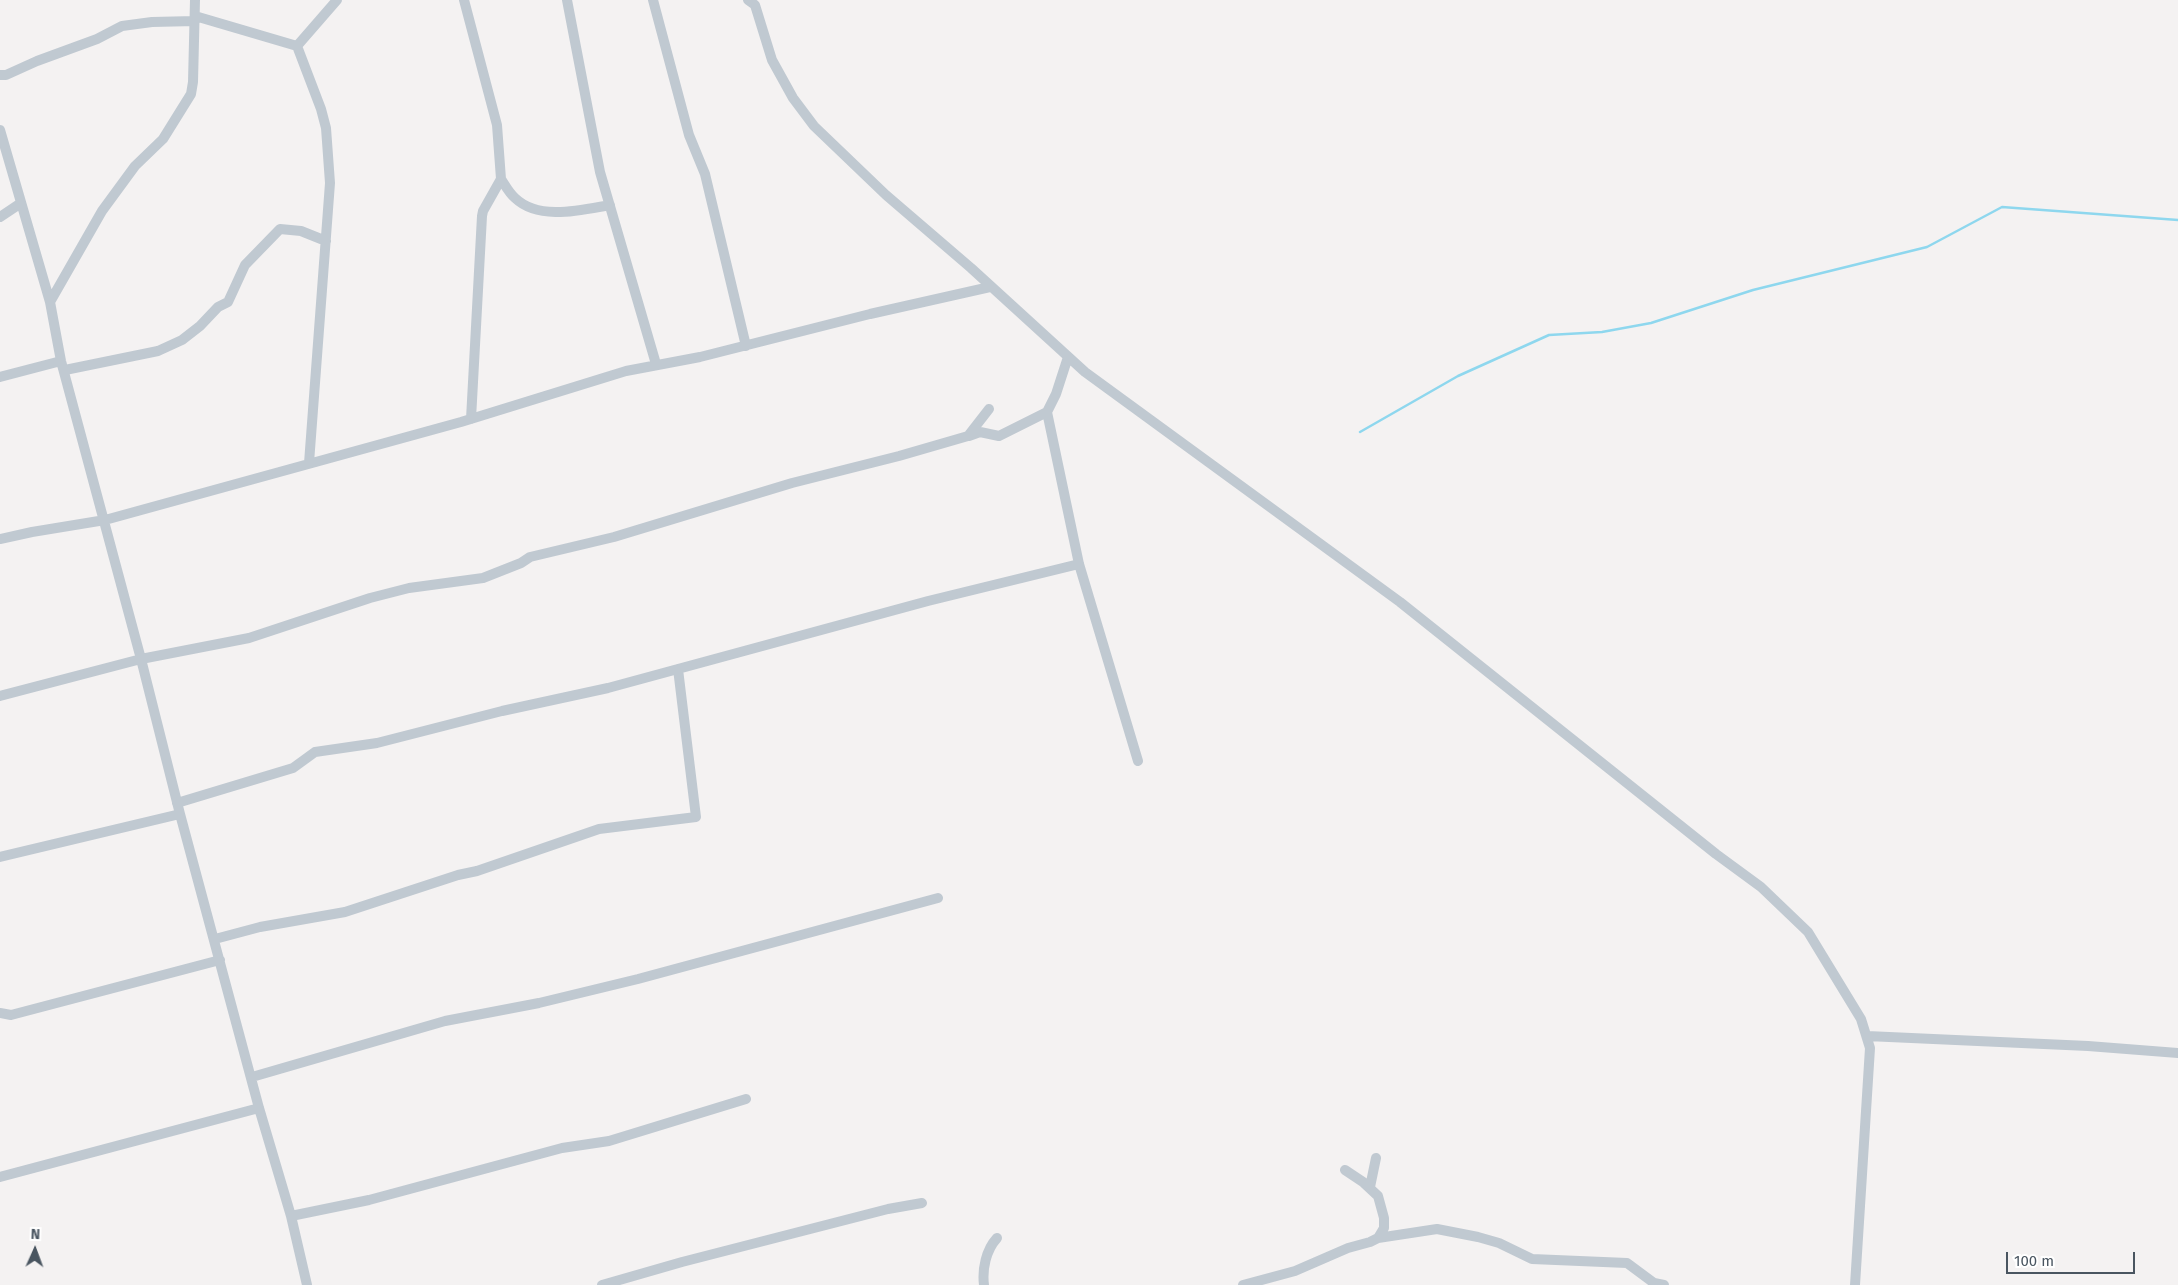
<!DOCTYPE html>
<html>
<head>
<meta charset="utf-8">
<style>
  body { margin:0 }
  #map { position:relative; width:2178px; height:1285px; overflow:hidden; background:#f4f2f2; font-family:"Fira Sans",sans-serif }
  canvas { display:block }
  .north { position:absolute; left:10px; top:1225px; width:50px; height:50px; -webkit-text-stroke:4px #fff; paint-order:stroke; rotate:2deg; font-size:14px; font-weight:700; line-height:20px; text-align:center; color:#495560 }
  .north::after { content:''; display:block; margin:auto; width:18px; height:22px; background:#495560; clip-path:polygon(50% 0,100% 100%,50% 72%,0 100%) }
  .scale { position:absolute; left:2006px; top:1252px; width:129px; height:22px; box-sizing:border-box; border:2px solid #495560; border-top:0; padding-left:6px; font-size:15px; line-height:18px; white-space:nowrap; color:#495560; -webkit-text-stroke:4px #fff; paint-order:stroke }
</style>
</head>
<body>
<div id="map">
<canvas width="2178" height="1285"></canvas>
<div class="north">N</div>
<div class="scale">100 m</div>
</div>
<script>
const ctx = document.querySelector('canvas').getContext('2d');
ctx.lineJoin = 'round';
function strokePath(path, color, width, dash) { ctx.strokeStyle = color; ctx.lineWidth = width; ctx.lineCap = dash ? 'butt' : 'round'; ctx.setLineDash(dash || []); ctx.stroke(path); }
strokePath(new Path2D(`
  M1360 432 1458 376 1549 335 1602 332 1651 323 1753 290 1927 247 2002 207 2178 220`), '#8ed7ee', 2.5);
strokePath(new Path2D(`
  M464 0 497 125 501 179 483 211 482 216 471 419
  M567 0 600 172 656 364
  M653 0 689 135 705 174 746 346
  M748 0 755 5 772 60 793 98 814 126 886 195 971 268 1085 372 1400 602 1716 854 1761 887 1808 932 1861 1019 1870 1048 1855 1285
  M195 16 297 46 337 0
  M297 46 321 109 326 128 330 183 309 463
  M0 75H6L37 61 97 39 122 26 152 22 195 21
  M0 130 50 302 61 361 141 659 180 814 259 1108 291 1216 307 1285
  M501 179C505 185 509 193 515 198 539 221 581 210 610 205
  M0 217 21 203
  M50 302 102 211 135 166 163 139 191 94 193 82 195 0
  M1068 357 1056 394 1047 412 1079 564 1138 761
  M65 370 158 351 182 340 200 326 218 307 228 302 245 265 280 229 301 231 326 241
  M0 377 61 361
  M969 436 980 432 999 436 1047 412
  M0 539 32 532 105 520 461 422 626 371 700 357 870 314 990 287
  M0 696 141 659 249 638 370 598 409 588 483 578 521 563 530 557 614 537 792 483 899 456 968 436 989 409
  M177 803 293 768 315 752 377 743 502 711 608 688 928 601 1079 564
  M0 857 180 814
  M215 939 260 927 345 912 458 875 477 871 599 829 696 817 678 669
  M0 1013 11 1015 220 960
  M1867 1036 2088 1046 2178 1053
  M252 1077 445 1021 539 1003 638 979 938 898
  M0 1177 259 1108
  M1370 1187 1376 1158
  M291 1216 369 1200 562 1148 609 1141 746 1099
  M1378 1238 1437 1229 1478 1237 1499 1243 1532 1259 1627 1263 1654 1283 1664 1285
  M602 1285 682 1262 888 1209 922 1203
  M984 1285C982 1269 986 1250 997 1238
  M1243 1285 1295 1271 1348 1248 1370 1242 1378 1238 1384 1228V1218L1378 1196 1363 1182 1345 1170`), '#c0c9d1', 10);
</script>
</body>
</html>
